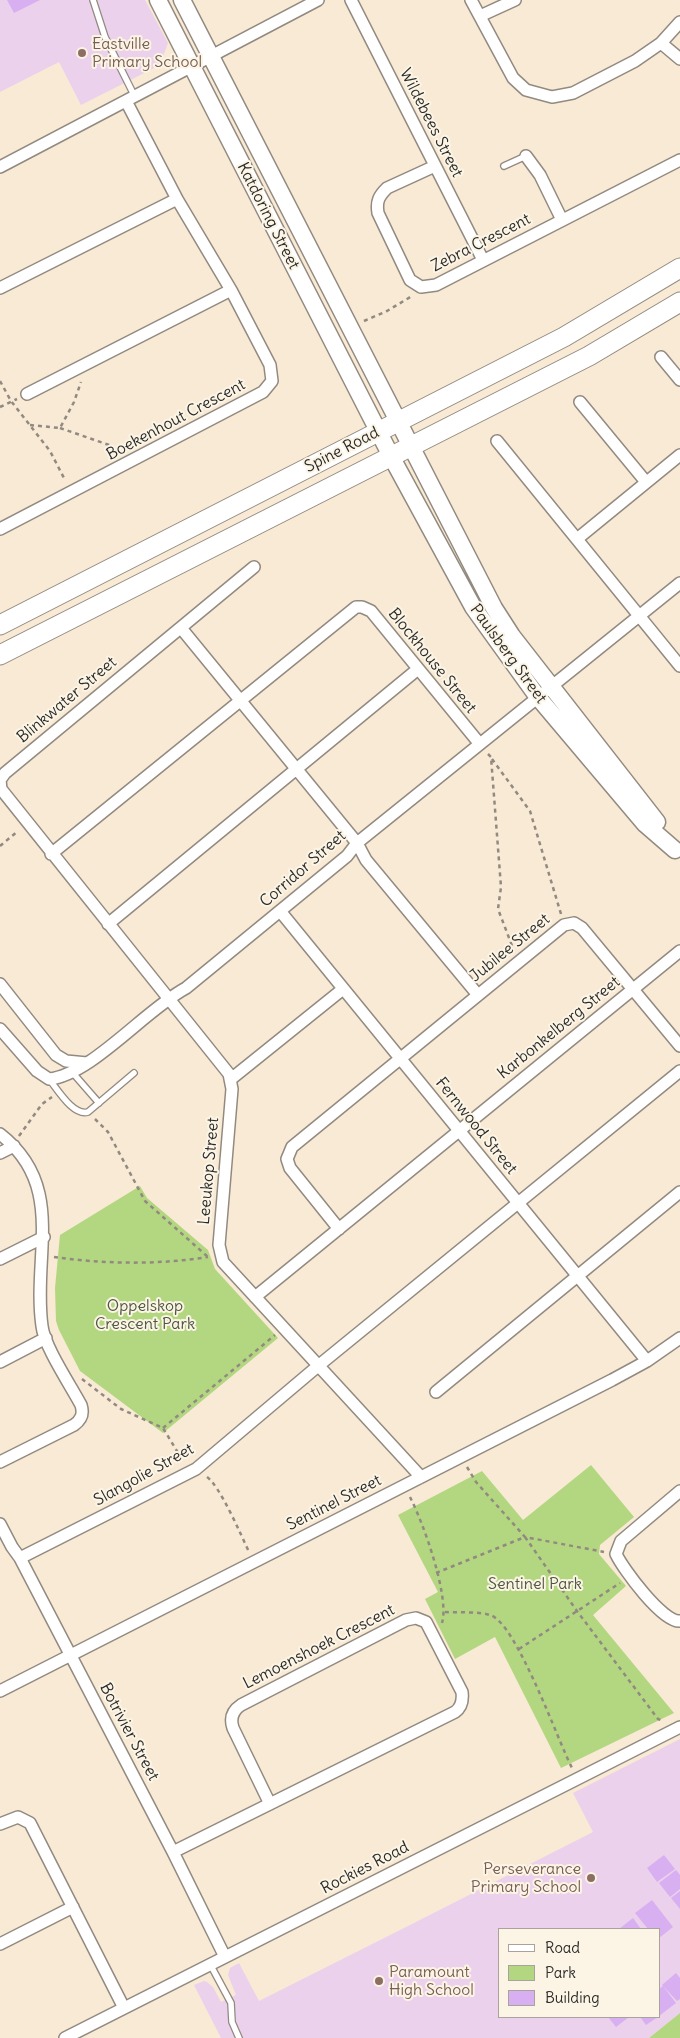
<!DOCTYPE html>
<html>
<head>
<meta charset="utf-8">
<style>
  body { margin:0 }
  #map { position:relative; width:680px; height:2038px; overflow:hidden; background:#f8ead4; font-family:Delius,sans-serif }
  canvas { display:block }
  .legend { position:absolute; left:498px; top:1928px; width:162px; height:90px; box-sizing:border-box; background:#fcf5e5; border:1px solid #a8a49b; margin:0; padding:6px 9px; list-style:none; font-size:15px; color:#2b2b2b }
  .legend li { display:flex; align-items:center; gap:10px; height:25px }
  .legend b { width:25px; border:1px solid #a8a49b }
</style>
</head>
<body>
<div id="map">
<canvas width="680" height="2038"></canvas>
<ul class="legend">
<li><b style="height:6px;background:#fff"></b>Road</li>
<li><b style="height:14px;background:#b3d780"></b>Park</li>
<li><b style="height:14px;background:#d8b0f1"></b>Building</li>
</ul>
</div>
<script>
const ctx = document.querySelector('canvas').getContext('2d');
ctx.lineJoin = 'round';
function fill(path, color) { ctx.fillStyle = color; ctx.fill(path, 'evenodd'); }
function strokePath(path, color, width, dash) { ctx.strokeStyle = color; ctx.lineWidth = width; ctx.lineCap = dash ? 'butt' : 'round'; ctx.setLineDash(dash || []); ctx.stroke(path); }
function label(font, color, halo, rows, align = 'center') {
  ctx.font = font + ' Delius,sans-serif'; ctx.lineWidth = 4; ctx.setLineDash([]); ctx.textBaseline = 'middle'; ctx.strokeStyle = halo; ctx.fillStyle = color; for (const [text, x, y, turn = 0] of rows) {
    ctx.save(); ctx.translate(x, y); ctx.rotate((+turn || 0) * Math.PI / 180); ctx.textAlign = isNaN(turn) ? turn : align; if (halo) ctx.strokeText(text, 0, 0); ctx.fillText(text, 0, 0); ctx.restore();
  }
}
fill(new Path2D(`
  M0 0H145L168 43 160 65 81 105 59 62 0 92Z
  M680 1739V2013L649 2038H221L194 1985 204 1981 207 1982 213 1987 221 2002 236 1995 228 1975 230 1968 239 1963 259 2001 412 1924 593 1832 573 1793ZM499 1929H659V2017H499Z`), '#ebd1ec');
fill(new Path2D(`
  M140 1186 147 1198 208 1250 215 1269 278 1338 163 1433 80 1371 59 1330 56 1321 55 1288 60 1235Z
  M591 1465 634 1517 600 1545 599 1554 626 1586 593 1615 674 1713 561 1768 495 1637 455 1659 425 1599 438 1592 398 1515 482 1471 523 1520Z
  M680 2013V2038H649Z`), '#b3d780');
fill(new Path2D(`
  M7 0H40L14 13Z
  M664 1855 675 1869 657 1882 647 1868Z
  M676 1870 680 1875V1889L670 1897 659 1883Z
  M680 1891V1909L671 1898Z
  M652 1900 673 1927 659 1938V1929H648L635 1913Z
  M633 1918 641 1929H619Z
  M676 1973 680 1978V1999L677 2001 662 1985Z
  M663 1986 676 2003 659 2016V1989Z
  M608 2017H629L616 2027Z
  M640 2017H658L646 2025Z`), '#d8b0f1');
const lane = new Path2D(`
  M93 0 105 37 135 97
  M504 166 526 156
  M72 1072 99 1103
  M49 1079C58 1090 73 1116 88 1112L134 1073
  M210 1964 231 2003 232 2022 239 2038`);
const street = new Path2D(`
  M351 0 483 260
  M471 0 513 78 526 90 552 97 573 93 635 61 661 43 680 22
  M480 16 515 0
  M661 43 680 59
  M526 156 540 175 562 220
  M435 166 387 188C379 196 376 201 378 213L410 280 421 287 436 285 680 160
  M0 167 318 0
  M0 288 177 199
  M661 357 680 380
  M27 394 231 290
  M580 402 646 482
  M497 441 680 666
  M0 529 263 392 272 381 270 365 231 290 177 199 126 101
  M577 539 680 455
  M254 567 5 773 0 780 1 789 229 1074 232 1089 219 1245 223 1262 421 1477
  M181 628 357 843 366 860 478 995
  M51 854 356 607H362L371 611 479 743
  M280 911 647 1361
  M108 924 418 669
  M0 984 56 1055 66 1061 87 1063
  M0 1029 37 1071 49 1079C91 1075 145 1010 186 988L347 856 357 843 680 583
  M231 1079 343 989
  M0 1134C67 1186 32 1256 42 1326 44 1346 71 1386 81 1405 84 1414 81 1420 74 1425L0 1462
  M0 1153 14 1146
  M339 1229 290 1168 287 1159 292 1147 564 925 574 923 582 928 680 1046
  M0 1259 44 1237
  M255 1297 680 951
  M0 1362 46 1338
  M436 1392 680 1192
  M680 1491 621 1541 616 1554C623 1569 663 1623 680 1621
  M0 1524 12 1547 20 1558 173 1852 225 1957
  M20 1558 196 1469 318 1366 680 1071
  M0 1691 612 1380 647 1361 680 1338
  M0 1824 18 1817 30 1823 124 2008
  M173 1852 455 1712C462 1707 463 1700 462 1692L426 1622 416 1618 406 1620 241 1705C232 1711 230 1719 233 1728L270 1804
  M0 1944 73 1907
  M65 2038 680 1727`);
const secondary = new Path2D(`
  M158 0 392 458 473 607 537 696 645 824 675 850
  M182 0 494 608 512 636 657 822`);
const primary = new Path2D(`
  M0 625 564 337 680 268
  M0 655 589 356 680 302`);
strokePath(lane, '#928a80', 8);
strokePath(street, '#928a80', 14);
strokePath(secondary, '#928a80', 19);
strokePath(primary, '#928a80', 21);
strokePath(new Path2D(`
  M364 321 387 311 412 296
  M0 381 11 401 50 451 65 480
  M0 407 17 399
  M30 425 60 428 74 402 81 382
  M60 428 112 446 116 453
  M488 754 491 757 501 887 498 909 514 951
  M492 759 530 811 561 914
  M0 846 18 831
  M95 1119 108 1132 145 1201 208 1257
  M19 1136 42 1104 52 1097
  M54 1257C104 1264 158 1265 208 1257
  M82 1379 121 1409 163 1428 183 1461
  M163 1428 275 1335
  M467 1467 476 1482 525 1537 604 1552
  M207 1477C220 1486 241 1535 249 1552
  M410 1497C423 1522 450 1597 442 1623
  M436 1573 525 1537 577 1611 658 1719 663 1721
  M445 1612C459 1613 477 1611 490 1615 516 1622 558 1741 572 1768
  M519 1649 620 1583`), '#928a80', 2.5, [4, 4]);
strokePath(lane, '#fff', 5.5);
strokePath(street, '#fff', 11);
strokePath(secondary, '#fff', 16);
strokePath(primary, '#fff', 19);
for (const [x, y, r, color] of [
  [82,53,5,"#8d6e63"],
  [591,1878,5,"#8d6e63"],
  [379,1981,5,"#8d6e63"]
]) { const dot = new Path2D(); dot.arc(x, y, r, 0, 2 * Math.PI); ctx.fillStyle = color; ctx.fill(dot); strokePath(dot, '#fcf5e5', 2); }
label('16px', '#785e54', '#fcf5e5', [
  ["Eastville",92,44],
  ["Primary School",92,62],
  ["Perseverance",581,1869,"right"],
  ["Primary School",581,1887,"right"],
  ["Paramount",389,1972],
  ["High School",389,1990]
], 'left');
label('16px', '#2b2b2b', '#fcf5e5', [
  ["Wildebees Street",431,123,63],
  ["Katdoring Street",268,216,63],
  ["Zebra Crescent",481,243,-27],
  ["Boekenhout Crescent",176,420,-28],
  ["Spine Road",342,450,-27],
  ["Paulsberg Street",508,654,54],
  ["Blockhouse Street",432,661,51],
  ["Blinkwater Street",67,700,-40],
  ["Corridor Street",303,869,-41],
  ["Jubilee Street",510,948,-39],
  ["Karbonkelberg Street",559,1028,-39],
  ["Fernwood Street",476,1126,51],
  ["Leeukop Street",209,1171,-85],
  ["Slangolie Street",144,1475,-29],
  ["Sentinel Street",334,1503,-27],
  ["Lemoenshoek Crescent",319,1647,-27],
  ["Botrivier Street",129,1732,62],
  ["Rockies Road",365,1868,-27]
]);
label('16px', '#4d5640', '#fcf5e5', [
  ["Oppelskop",145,1306],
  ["Crescent Park",145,1324],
  ["Sentinel Park",535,1584]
]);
</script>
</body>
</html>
